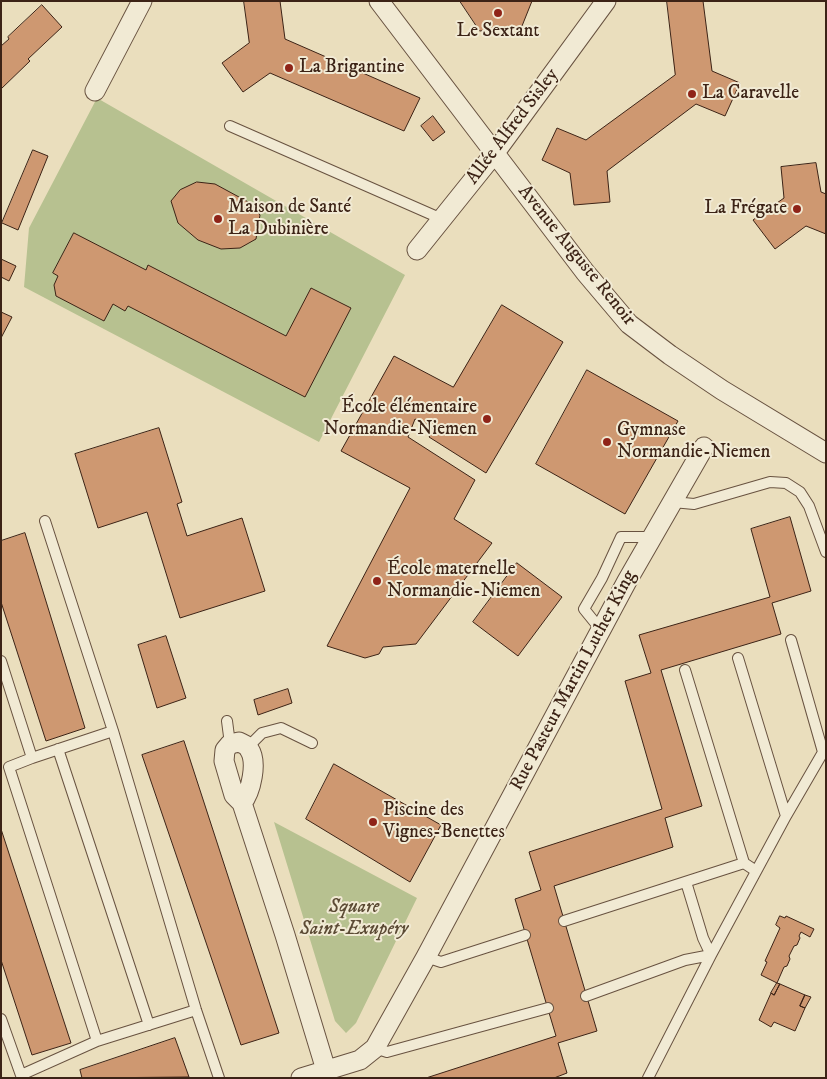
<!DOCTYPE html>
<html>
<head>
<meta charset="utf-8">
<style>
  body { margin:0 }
  #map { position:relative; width:827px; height:1079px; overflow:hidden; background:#eadebd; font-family:"IM FELL DW Pica",serif }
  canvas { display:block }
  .frame { position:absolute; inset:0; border:2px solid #3c2316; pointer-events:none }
</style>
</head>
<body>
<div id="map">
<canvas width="827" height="1079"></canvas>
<div class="frame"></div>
</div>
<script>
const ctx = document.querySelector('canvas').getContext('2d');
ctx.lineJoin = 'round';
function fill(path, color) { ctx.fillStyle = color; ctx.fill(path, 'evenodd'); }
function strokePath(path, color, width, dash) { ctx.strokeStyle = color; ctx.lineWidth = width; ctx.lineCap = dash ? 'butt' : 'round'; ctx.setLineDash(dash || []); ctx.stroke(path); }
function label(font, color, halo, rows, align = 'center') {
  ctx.font = font + ' "IM FELL DW Pica",serif'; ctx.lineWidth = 4; ctx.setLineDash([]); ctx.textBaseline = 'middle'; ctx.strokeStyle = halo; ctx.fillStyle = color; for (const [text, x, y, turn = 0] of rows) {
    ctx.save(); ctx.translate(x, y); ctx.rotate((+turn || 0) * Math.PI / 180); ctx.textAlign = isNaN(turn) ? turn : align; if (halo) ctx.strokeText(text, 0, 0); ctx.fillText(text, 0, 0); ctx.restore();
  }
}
fill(new Path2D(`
  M97 98 405 275 319 442 24 287 29 228Z
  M274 822 417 898 356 1023 346 1033 335 1021Z`), '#b7c190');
const building = new Path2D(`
  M244 1H280L285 39 420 98 404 131 270 73 243 92 222 63 249 43Z
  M460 1H532L522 26 480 31Z
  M667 1H703L712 71 740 83 725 116 696 104 607 171 610 202 574 205 570 173 542 160 557 128 586 140 675 75Z
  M42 5 62 27 28 59 30 61 1 89V46L9 39 8 37Z
  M433 116 445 132 433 141 421 126Z
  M33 150 48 156 18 230 2 223Z
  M816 163 821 192 826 194V234L806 226 775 249 753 220 784 198 781 167Z
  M197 182 215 184 250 203 260 215 256 239 240 248 221 249 198 240 178 223 171 201 180 190Z
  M74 233 146 270 148 265 286 336 311 288 351 308 305 397 128 306 125 311 113 304 104 321 56 296 54 285 58 276 53 273Z
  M1 259 16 266 9 281 1 277Z
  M502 305 563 342 486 473 429 437 434 429 415 419 408 437 475 480 454 519 492 543 416 644 383 647 379 654 365 658 327 646 410 488 341 451 394 356 453 387Z
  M1 312 12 317 1 338Z
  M587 370 678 421 625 514 536 464Z
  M159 428 182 502 177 504 187 536 242 518 265 591 180 618 147 512 98 528 75 454Z
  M790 517 811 591 772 603 781 634 661 670 702 806 665 818 673 847 554 886 597 1031 558 1043 567 1073 554 1078H426L556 1036 515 899 541 890 529 852 662 809 625 681 651 673 639 635 770 597 751 529Z
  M25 533 85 728 46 741 1 602V541Z
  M517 563 562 597 518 656 473 622Z
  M166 636 186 698 157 708 138 645Z
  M288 689 292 703 258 715 254 700Z
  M184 741 279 1033 241 1045 142 755Z
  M334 764 441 825 410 882 306 819Z
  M1 829 71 1043 32 1055 1 960Z
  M780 916 785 918 786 916 814 929 810 937 801 932 799 936 800 938 797 945 794 946 789 956 790 959 787 966 784 967 777 983 761 975 767 962 765 961 780 928 776 925Z
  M777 983 780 984 774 995 771 993Z
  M780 984 805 995 800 1006 805 1008 795 1031 774 1022 771 1027 759 1020 771 993 774 995Z
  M805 995 811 997 805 1008 800 1006Z
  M175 1038 189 1077 82 1078 80 1070Z`);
fill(building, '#ce9871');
strokePath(building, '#3c2316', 1);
const service = new Path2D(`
  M230 126 442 219
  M673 502 694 504 770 482 786 483 800 492 809 506 826 552
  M45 521 113 731 196 1010 219 1078
  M601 630 584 609 602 578 621 537H653
  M791 640 823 752
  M738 658 786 816
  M1 661 32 758
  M685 670 744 863
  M227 721 230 744
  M113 731 32 758 9 767 97 1041 196 1010
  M248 747 262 733 281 728 312 743
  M58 749 149 1025
  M564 921 744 863 756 871
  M426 957 441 962 525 935
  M586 996 685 960 711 955 703 938 686 882
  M1 1019 22 1078
  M375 1048 387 1052 548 1008
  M21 1075 97 1041
  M648 1078 711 955 786 816 826 747`);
const minor = new Path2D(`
  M379 1 585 272 629 324 670 355 722 390 826 453
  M95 91 142 1
  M417 250 494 154 606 1
  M242 803C251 792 258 762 249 749 247 745 243 744 239 742L230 744 225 750 224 761 234 795 242 803 285 935 326 1070
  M301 1078 360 1060 375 1048 426 957 627 581 704 447`);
strokePath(service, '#685240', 12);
strokePath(minor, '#685240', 21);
strokePath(service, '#f1ead4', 10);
strokePath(minor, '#f1ead4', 19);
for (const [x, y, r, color] of [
  [498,13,5,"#8f2418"],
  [289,68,5,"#8f2418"],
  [692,94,5,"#8f2418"],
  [797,209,5,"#8f2418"],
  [218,219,5,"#8f2418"],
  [487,419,5,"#8f2418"],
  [607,442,5,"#8f2418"],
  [377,581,5,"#8f2418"],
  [373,822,5,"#8f2418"]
]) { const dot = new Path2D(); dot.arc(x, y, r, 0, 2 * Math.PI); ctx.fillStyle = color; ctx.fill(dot); strokePath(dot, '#f1ead4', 2); }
label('19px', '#3c2316', '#f1ead4', [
  ["Le Sextant",498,32,"center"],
  ["La Brigantine",299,68],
  ["La Caravelle",702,94],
  ["Maison de Santé",228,208],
  ["La Dubinière",228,230],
  ["La Frégate",787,209,"right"],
  ["École élémentaire",477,408,"right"],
  ["Normandie-Niemen",477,430,"right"],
  ["Gymnase",617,431],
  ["Normandie-Niemen",617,453],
  ["École maternelle",387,570],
  ["Normandie-Niemen",387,592],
  ["Piscine des",383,811],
  ["Vignes-Benettes",383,833]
], 'left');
label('19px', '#3c2316', '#f1ead4', [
  ["Allée Alfred Sisley",513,127,-53],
  ["Avenue Auguste Renoir",576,256,51],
  ["Rue Pasteur Martin Luther King",574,681,-62]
]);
label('italic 19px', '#5b4a34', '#f1ead4', [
  ["Square",354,908],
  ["Saint-Exupéry",354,930]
]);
</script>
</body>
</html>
